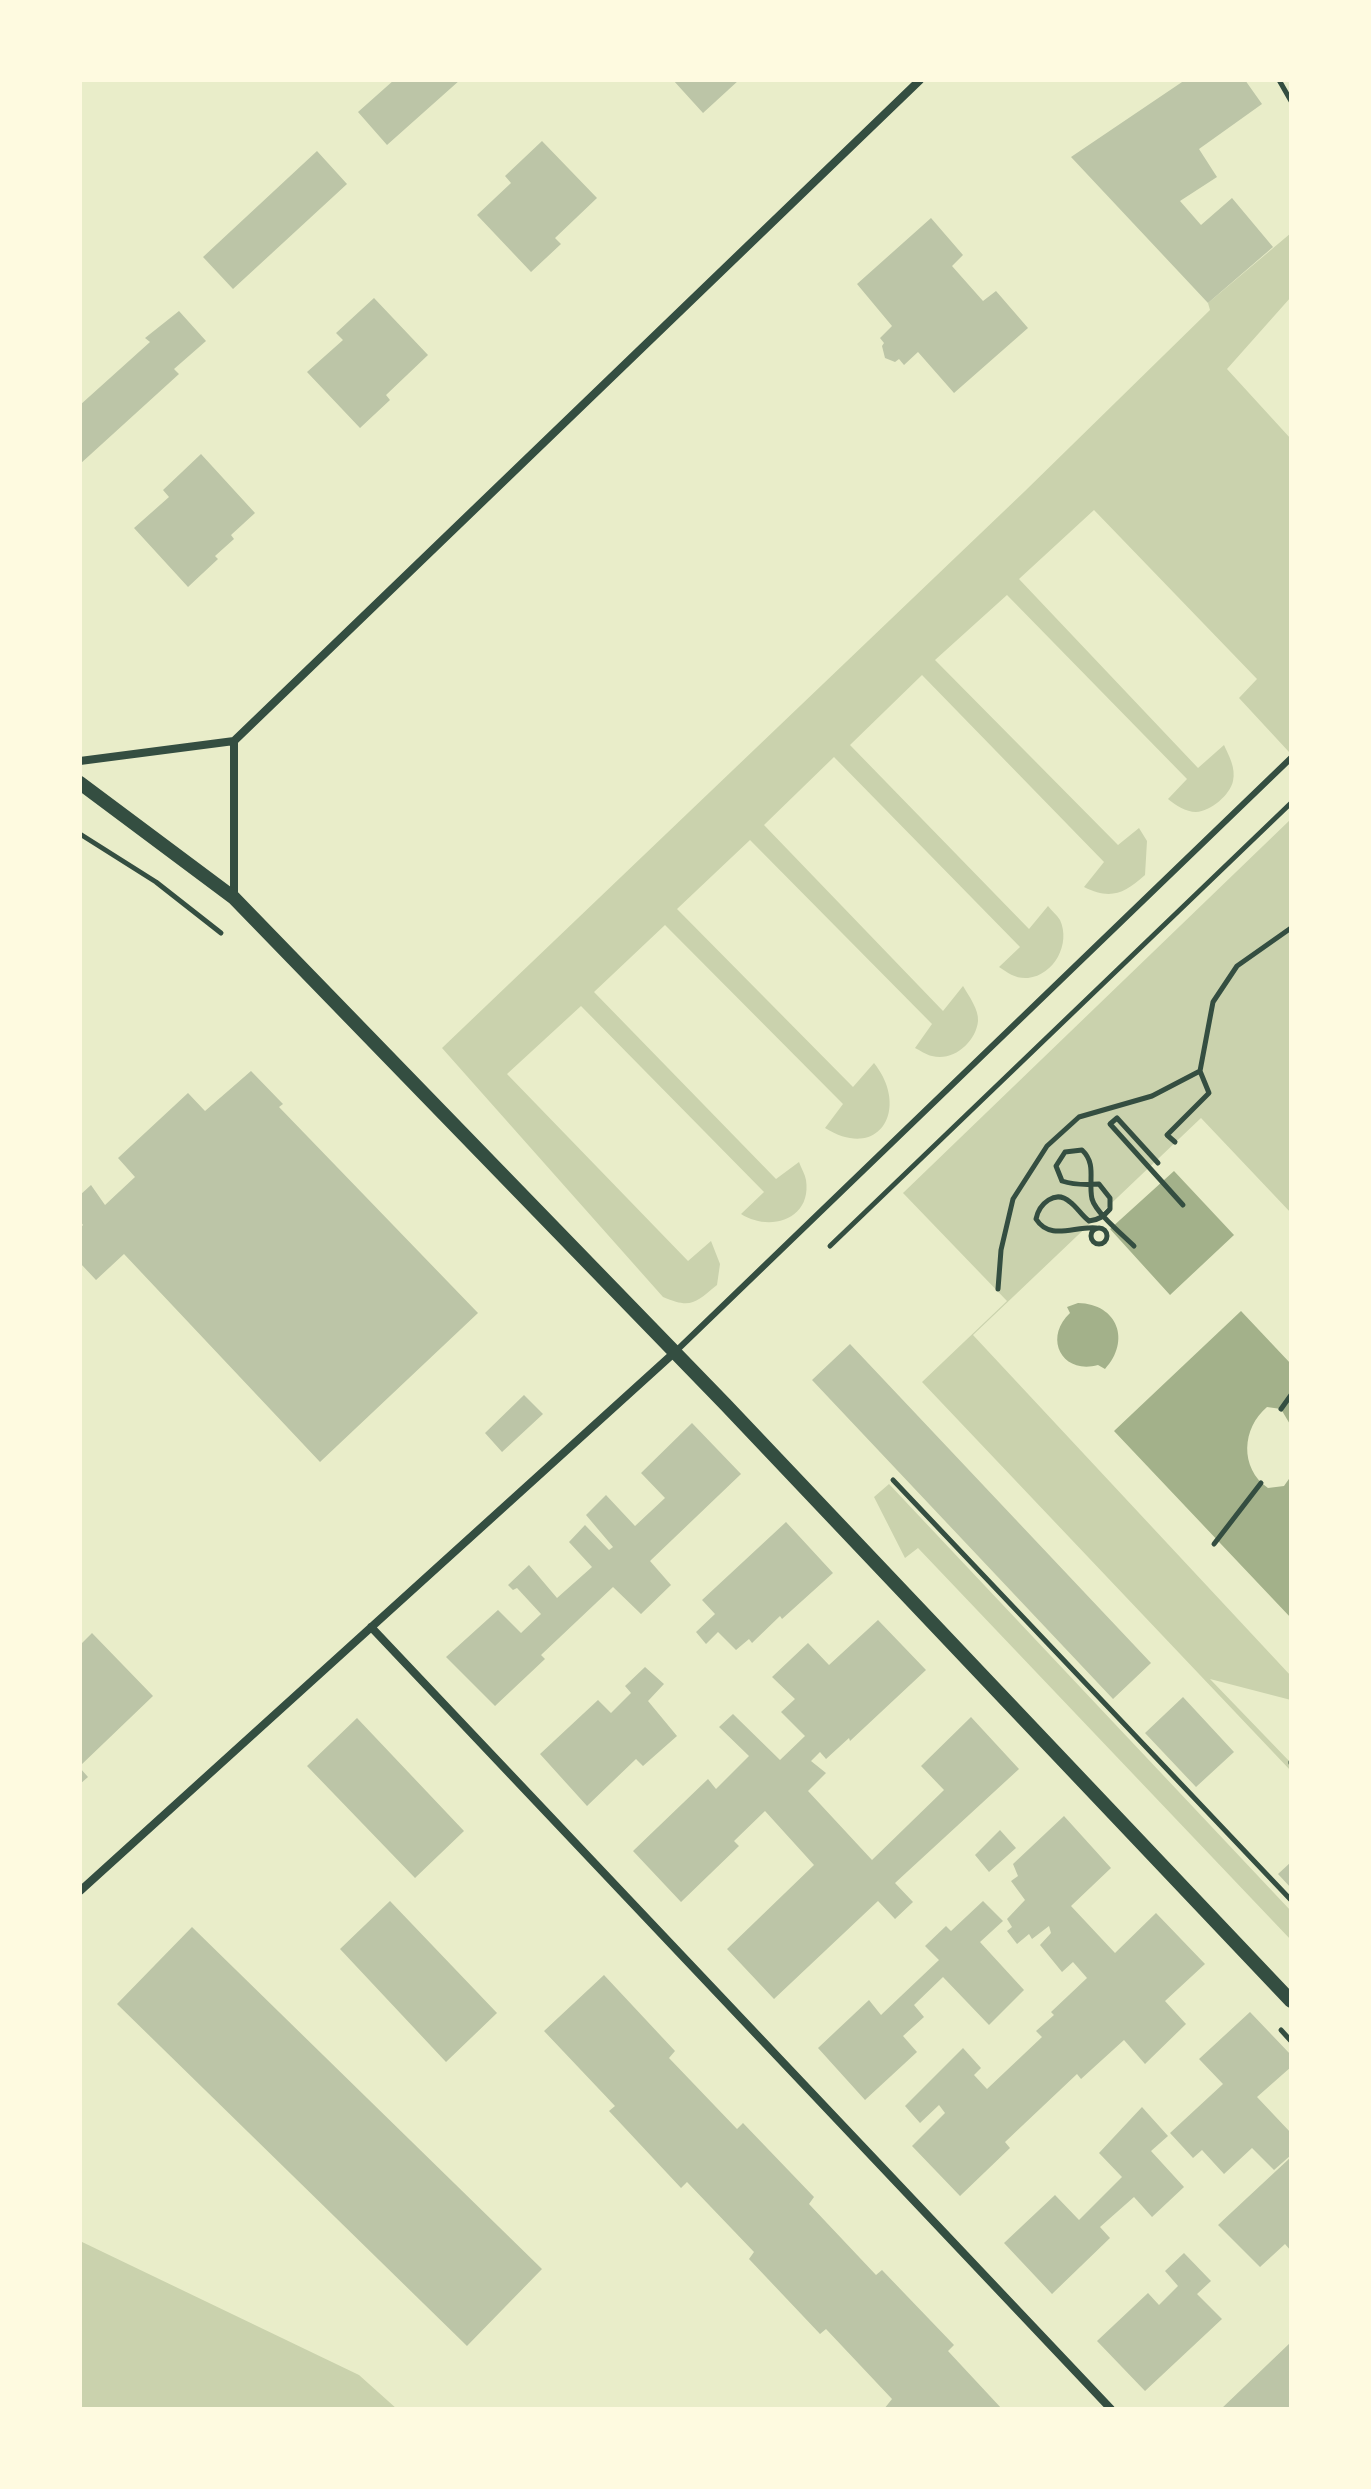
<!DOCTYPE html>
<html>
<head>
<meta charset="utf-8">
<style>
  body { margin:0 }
  #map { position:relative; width:1371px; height:2489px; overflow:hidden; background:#e9edc9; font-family:"Public Sans",sans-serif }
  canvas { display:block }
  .frame { position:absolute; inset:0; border:82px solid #fefae0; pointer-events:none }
</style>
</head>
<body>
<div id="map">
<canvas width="1371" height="2489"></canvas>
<div class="frame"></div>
</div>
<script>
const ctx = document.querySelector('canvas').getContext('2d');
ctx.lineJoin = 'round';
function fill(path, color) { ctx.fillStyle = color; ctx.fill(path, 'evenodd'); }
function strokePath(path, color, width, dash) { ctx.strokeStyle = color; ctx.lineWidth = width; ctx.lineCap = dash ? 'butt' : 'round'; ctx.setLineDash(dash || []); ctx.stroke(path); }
fill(new Path2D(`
  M1291 233V297L1227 369 1291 439V750L1289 752 1239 698 1257 679 1094 510 1019 579 1198 768 1224 745C1229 756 1236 768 1233 781 1230 795 1211 811 1196 812 1186 812 1175 805 1168 799L1187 779 1007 595 935 660 1118 845 1139 828 1147 841 1145 875C1124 894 1110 900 1084 887L1104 862 922 675 850 745 1029 929 1048 906C1051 910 1057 915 1060 920 1071 944 1054 975 1028 978 1016 979 1008 973 999 967L1020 947 834 757 764 825 943 1011 963 986C969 996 979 1010 978 1021 976 1042 953 1062 932 1056 926 1055 920 1050 915 1048L932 1024 750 840 677 909 853 1087 874 1063C910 1108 880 1162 825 1128L843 1104 665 925 594 992 776 1179 799 1162C801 1168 805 1174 806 1180 812 1220 769 1232 741 1214L764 1192 581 1006 507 1074 688 1261 711 1241 720 1264 717 1285C695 1303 691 1309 663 1297L442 1048 1025 491 1210 310 1208 303Z
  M1291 819V1213L1201 1118 973 1335 1291 1676V1700L1210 1679 1291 1763V1771L922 1382 1007 1301 903 1193Z
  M889 1484 1291 1911V1940L918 1548 905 1558 874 1497Z
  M80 2241 359 2375 397 2409H80Z`), '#cad2ad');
fill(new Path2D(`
  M1174 1171 1234 1235 1170 1295 1110 1229Z
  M1078 1303C1118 1304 1131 1341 1105 1369L1098 1365C1062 1375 1043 1338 1070 1313L1067 1307Z
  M1241 1311 1291 1364V1426L1281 1409 1267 1407C1242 1428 1239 1468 1268 1488L1284 1486 1291 1476V1618L1114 1431Z`), '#a3b18a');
fill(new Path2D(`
  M394 80H460L387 145 358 112Z
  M673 80H739L703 113Z
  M1185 80H1245L1262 104 1199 149 1217 177 1180 201 1201 225 1232 198 1273 247 1208 303 1071 157Z
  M542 141 597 198 555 238 561 244 531 272 477 215 511 183 505 176Z
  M317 151 347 184 233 289 203 257Z
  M931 218 963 255 952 266 983 301 996 291 1028 328 954 393 918 352 904 365 899 359 895 362 885 358 882 346 884 343 880 338 892 326 857 284Z
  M374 298 428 355 386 395 390 400 360 428 307 372 343 340 336 333Z
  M179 311 206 341 174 369 179 374 80 464V405L150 342 145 338Z
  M201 454 255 513 231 535 234 539 215 556 218 559 188 587 134 528 169 497 163 490Z
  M251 1071 283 1104 279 1107 478 1313 320 1462 124 1254 96 1280 80 1263V1228L83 1225 80 1221V1195L91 1185 105 1205 135 1177 118 1158 188 1093 205 1111Z
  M850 1344 1151 1663 1113 1699 812 1380Z
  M524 1395 543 1414 502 1452 485 1433Z
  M692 1423 741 1474 650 1561 671 1585 641 1614 613 1587 541 1655 545 1659 495 1706 446 1657 498 1610 521 1633 541 1614 517 1588 513 1590 508 1585 529 1565 557 1598 592 1567 569 1542 585 1525 609 1550 613 1547 586 1515 606 1495 635 1526 665 1498 641 1473Z
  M786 1522 833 1573 782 1619 780 1616 752 1643 749 1639 736 1650 718 1632 706 1644 696 1632 715 1614 702 1600Z
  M878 1620 926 1670 850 1741 849 1738 826 1759 820 1752 811 1761 826 1773 808 1791 872 1860 944 1790 921 1766 971 1717 1019 1769 895 1883 913 1902 895 1919 878 1901 774 1999 727 1949 814 1865 765 1811 734 1841 739 1846 681 1902 633 1851 708 1779 716 1789 749 1756 719 1727 733 1714 780 1760 805 1736 781 1712 795 1699 772 1677 808 1643 829 1665Z
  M92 1633 153 1696 80 1766V1645Z
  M645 1667 664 1684 648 1701 677 1736 643 1766 636 1759 587 1806 540 1754 598 1700 611 1713 631 1693 625 1686Z
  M1183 1697 1234 1752 1196 1787 1145 1733Z
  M357 1718 464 1831 415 1878 307 1766Z
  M80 1768 88 1777 80 1784Z
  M1064 1816 1111 1868 1071 1906 1115 1953 1156 1913 1205 1964 1165 2001 1186 2024 1145 2064 1124 2040 1081 2079 1077 2074 1005 2142 1010 2148 960 2196 912 2146 945 2113 939 2105 920 2123 905 2106 963 2048 981 2068 974 2075 987 2089 1042 2037 1036 2031 1054 2015 1051 2012 1087 1978 1073 1962 1062 1972 1040 1945 1051 1933 1049 1926 1032 1939 1029 1934 1017 1944 1007 1931 1012 1927 1007 1919 1025 1900 1011 1881 1018 1876 1013 1864Z
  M1000 1830 1016 1848 989 1872 975 1855Z
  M1291 1862V1888L1278 1874Z
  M390 1901 497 2013 446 2062 340 1949Z
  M983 1901 1003 1921 980 1942 1024 1990 989 2025 943 1977 914 2005 924 2017 903 2036 917 2052 865 2100 818 2048 869 2000 881 2015 939 1960 925 1946 946 1926 951 1931Z
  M192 1927 542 2269 467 2346 117 2004Z
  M604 1975 675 2051 669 2058 737 2129 743 2123 814 2197 809 2204 876 2275 882 2270 954 2345 948 2351 1002 2409H884L892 2399 826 2329 820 2334 749 2259 754 2252 687 2182 681 2188 609 2111 615 2106 544 2031Z
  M1250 2012 1291 2055V2067L1257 2097 1291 2133V2155L1274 2170 1252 2148 1224 2174 1202 2150 1193 2158 1170 2133 1223 2084 1199 2059Z
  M1142 2107 1168 2136 1151 2151 1184 2187 1152 2217 1134 2197 1100 2227 1110 2238 1052 2294 1004 2243 1055 2195 1079 2220 1122 2177 1099 2153Z
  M1291 2157V2251L1285 2244 1260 2267 1218 2225Z
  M1184 2253 1211 2281 1197 2294 1222 2319 1145 2391 1097 2341 1148 2293 1159 2305 1178 2286 1165 2271Z
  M1291 2342V2409H1221Z`), '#bcc5a7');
strokePath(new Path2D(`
  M1279 80 1291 101
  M80 834 156 882 221 933
  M1175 1142 1167 1135 1209 1093 1200 1071
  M1158 1163 1117 1118 1110 1124 1183 1205
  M1091 1236a8 8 0 1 1 16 0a8 8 0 1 1-16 0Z
  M1096 1228C1074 1226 1050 1241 1036 1219 1039 1204 1055 1189 1070 1202 1077 1207 1081 1215 1089 1221 1099 1220 1104 1216 1110 1209V1198L1099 1184C1086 1185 1074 1185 1062 1181L1056 1166 1065 1152 1082 1150C1097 1164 1088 1181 1092 1199 1096 1213 1123 1235 1134 1246
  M830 1246 1291 803
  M998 1289 1001 1250 1013 1199 1047 1146 1079 1117 1152 1096 1200 1071 1213 1002 1237 966 1291 928
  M1281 1409 1291 1395
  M893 1480 1291 1900
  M1214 1544 1261 1483
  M1291 1763V1762
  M1281 2030 1291 2041`), '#344e41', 5);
strokePath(new Path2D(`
  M675 1352 1291 758`), '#344e41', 6);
strokePath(new Path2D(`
  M234 741V898
  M80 761 234 741 920 80
  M371 1627 1111 2409
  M80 1891 675 1352`), '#344e41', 8);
strokePath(new Path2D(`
  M80 783 234 898 725 1404 1291 2001`), '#344e41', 14);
</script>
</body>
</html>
